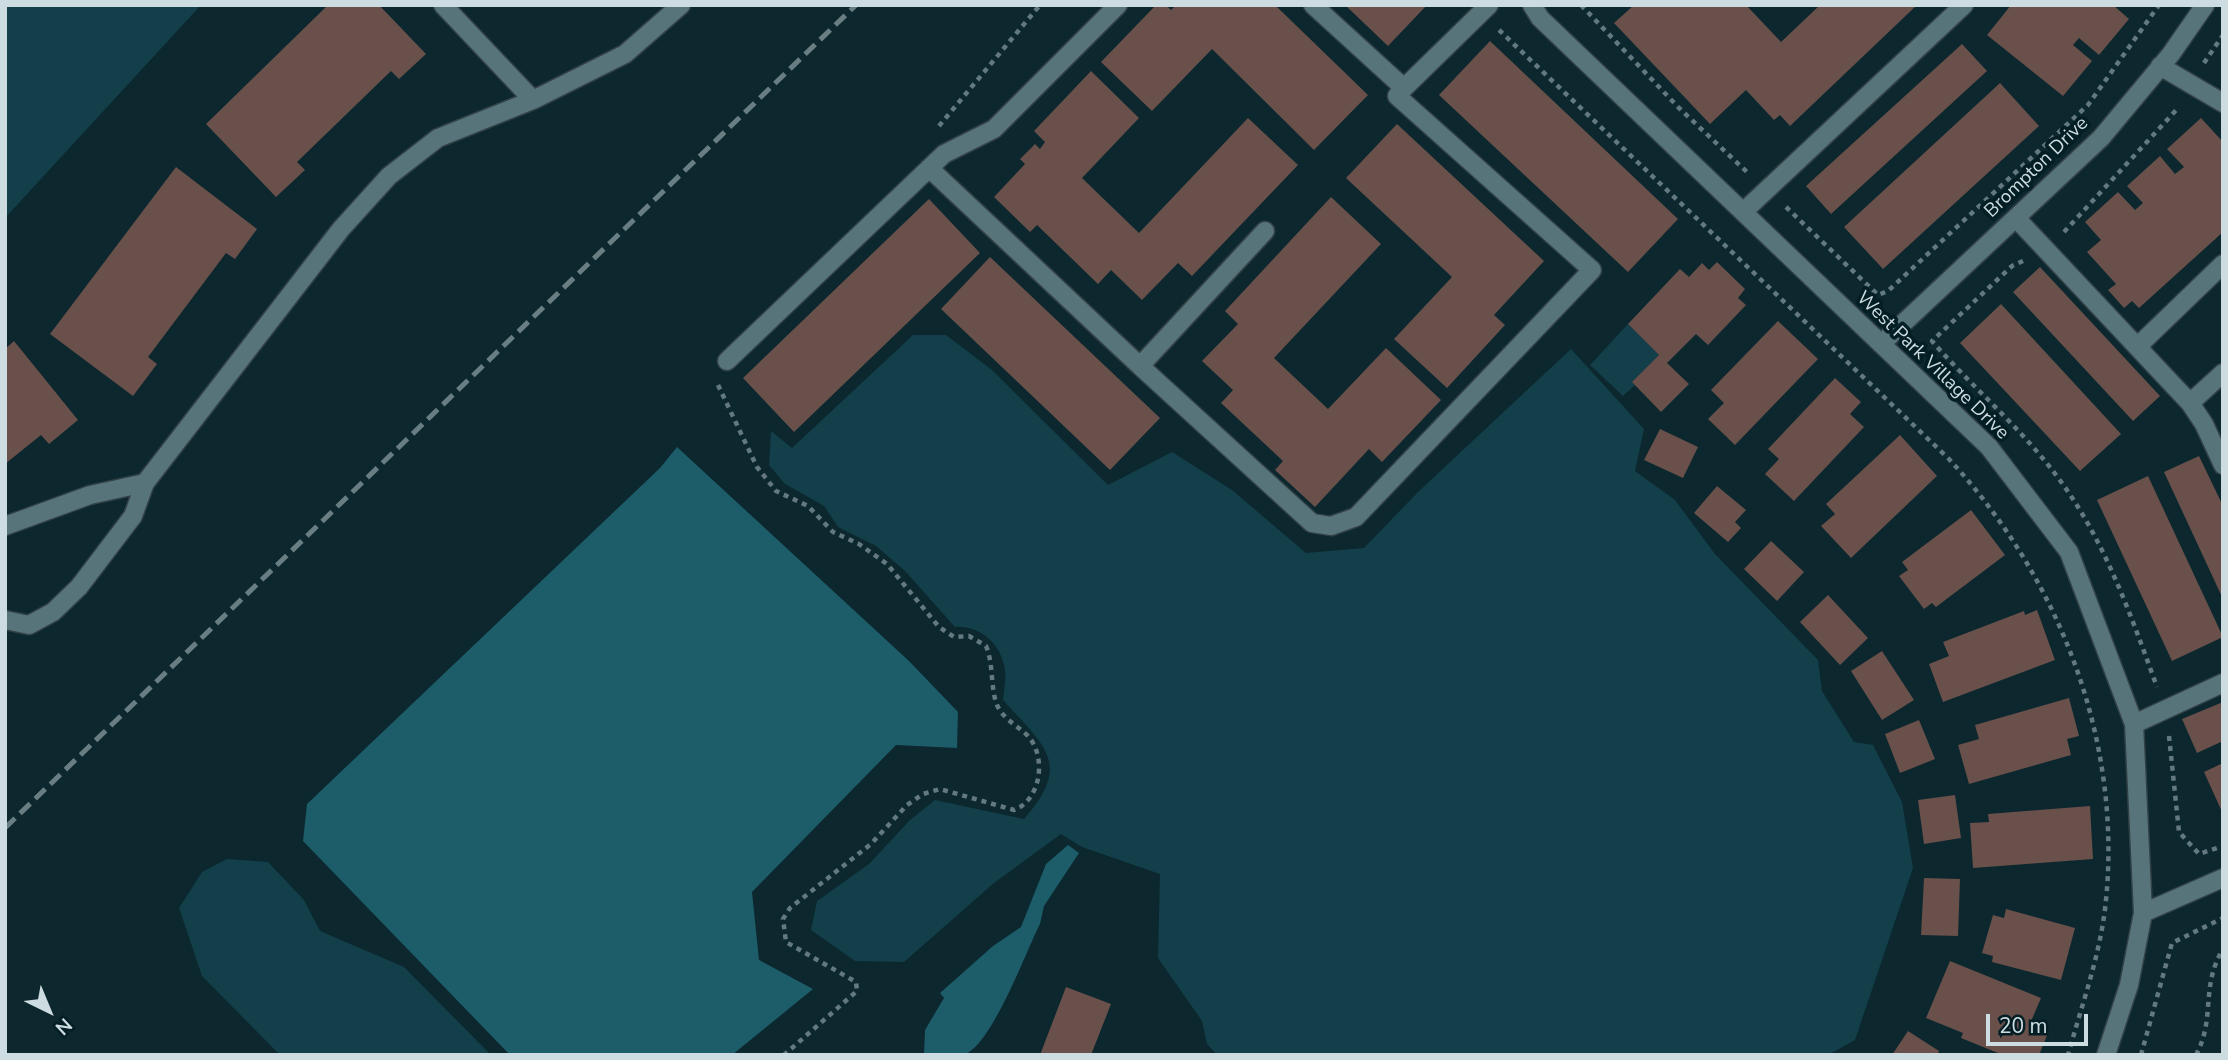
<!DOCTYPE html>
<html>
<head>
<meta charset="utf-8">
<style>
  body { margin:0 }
  #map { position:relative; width:2228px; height:1060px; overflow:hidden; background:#0c272e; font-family:"Nunito Sans",sans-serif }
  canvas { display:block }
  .frame { position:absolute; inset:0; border:7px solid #cddce0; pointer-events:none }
  .north { position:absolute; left:14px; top:976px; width:70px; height:70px; -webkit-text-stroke:5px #031e24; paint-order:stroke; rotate:137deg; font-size:19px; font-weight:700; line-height:28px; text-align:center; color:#cddce0 }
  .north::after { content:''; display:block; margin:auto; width:24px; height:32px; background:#cddce0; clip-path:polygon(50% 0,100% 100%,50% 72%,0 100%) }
  .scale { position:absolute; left:1986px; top:1014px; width:102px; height:32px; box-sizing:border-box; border:4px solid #cddce0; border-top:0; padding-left:9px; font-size:21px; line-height:24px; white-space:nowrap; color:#cddce0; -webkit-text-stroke:5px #031e24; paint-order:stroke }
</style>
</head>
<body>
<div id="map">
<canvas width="2228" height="1060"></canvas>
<div class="frame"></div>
<div class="north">N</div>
<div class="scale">20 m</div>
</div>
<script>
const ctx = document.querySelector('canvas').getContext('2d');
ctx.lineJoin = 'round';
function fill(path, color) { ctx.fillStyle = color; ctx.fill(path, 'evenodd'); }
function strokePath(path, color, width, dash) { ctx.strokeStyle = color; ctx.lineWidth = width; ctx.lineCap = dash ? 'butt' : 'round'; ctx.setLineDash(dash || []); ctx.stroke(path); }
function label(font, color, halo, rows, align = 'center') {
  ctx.font = font + ' "Nunito Sans",sans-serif'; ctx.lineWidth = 7; ctx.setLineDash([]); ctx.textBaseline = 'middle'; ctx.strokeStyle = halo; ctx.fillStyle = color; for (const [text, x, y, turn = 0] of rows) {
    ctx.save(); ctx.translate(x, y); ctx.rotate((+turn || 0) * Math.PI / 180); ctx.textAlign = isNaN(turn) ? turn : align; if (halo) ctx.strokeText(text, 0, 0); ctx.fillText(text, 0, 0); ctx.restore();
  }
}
fill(new Path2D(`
  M5 5H201L5 218Z
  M1628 324 1659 355 1632 382 1635 385 1623 396 1590 365Z
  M913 335H946L992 370 1108 485 1172 452 1232 490 1306 553 1364 548 1418 492 1571 349 1644 429 1635 471 1675 500 1715 554 1818 660 1822 691 1854 742 1873 745 1902 802 1913 868 1855 1040 1828 1055H1217L1207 1044 1202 1021 1158 958 1160 874 1082 847 1061 834 994 883 904 962 855 961 811 930 817 901 869 864 910 820 935 800 1024 819C1074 763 1043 745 1003 700 1004 690 1007 675 1004 665 999 642 978 625 955 627L905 571 876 546 838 527 824 506 785 484 769 465 771 431 792 448Z
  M227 859 268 862 304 900 320 931 404 967 491 1055H280L202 976 179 908 202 872Z`), '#123f49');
fill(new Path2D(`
  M677 447 909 661 958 712 957 748 896 745 752 892 759 960 813 989 732 1055H510L303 841 307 804 660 468Z
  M1068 845 1079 853 1044 906 1040 924C1026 951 991 1048 963 1055 951 1057 936 1055 924 1055L925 1030 944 998 940 993 993 946 1021 927 1046 864Z`), '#1d5c69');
fill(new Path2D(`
  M328 5H379L426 54 399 79 391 71 297 162 305 170 276 197 206 124Z
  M1156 5H1166L1171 10 1176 5H1275L1368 95 1314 150 1212 49 1152 111 1101 62Z
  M1345 5H1427L1388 46Z
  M1634 5H1746L1781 42 1820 5H1917L1790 126 1780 115 1774 120 1746 90 1710 124 1614 23Z
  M2011 5H2113L2129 19 2099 55 2079 38 2073 45 2092 61 2063 96 1987 35Z
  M1490 41 1678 219 1628 272 1439 95Z
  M1962 44 1987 71 1831 214 1806 186Z
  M1091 71 1139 118 1082 178 1139 233 1248 118 1298 165 1192 276 1178 263 1142 300 1111 270 1098 284 1037 225 1030 232 994 197 1025 164 1020 159 1035 144 1040 149 1045 142 1034 131Z
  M2000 83 2039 126 1883 269 1844 227Z
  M2201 118 2223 142V232L2139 308 2132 301 2124 308 2108 290 2116 284 2087 252 2101 240 2085 222 2118 192 2135 210 2143 203 2127 186 2160 156 2175 174 2184 167 2167 149Z
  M1397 124 1544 261 1494 315 1505 325 1447 388 1394 339 1452 277 1346 178Z
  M176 167 257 229 235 259 226 253 148 357 157 364 133 396 50 334Z
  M1331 197 1381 244 1274 358 1328 409 1386 348 1441 400 1382 462 1369 449 1315 507 1275 470 1283 461 1221 403 1233 390 1202 361 1238 324 1225 311Z
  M929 199 980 253 794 432 743 378Z
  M990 257 1160 418 1110 470 941 309Z
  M1717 262 1745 289 1738 298 1746 305 1708 345 1696 334 1667 363 1689 384 1661 412 1632 382 1659 355 1628 324 1680 269 1689 277 1702 263 1709 270Z
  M2040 267 2160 396 2133 421 2013 292Z
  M2001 304 2121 434 2080 471 1960 343Z
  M1778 321 1818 359 1735 445 1708 419 1724 403 1711 390Z
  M14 341 78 420 49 444 41 435 5 464V349Z
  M1835 378 1861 402 1850 414 1864 427 1794 501 1765 474 1779 459 1768 449Z
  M1660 429 1698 447 1683 478 1644 460Z
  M1900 435 1937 476 1851 558 1821 526 1835 514 1826 504Z
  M2199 456 2223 506V599L2164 472Z
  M2148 476 2223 637 2172 661 2097 500Z
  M1717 486 1746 510 1735 522 1741 528 1728 542 1694 513Z
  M1971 510 2005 555 1936 607 1932 603 1924 609 1899 576 1908 570 1902 562Z
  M1771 541 1804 572 1777 601 1744 569Z
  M1828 595 1868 638 1840 665 1800 622Z
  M2037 610 2055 660 1943 702 1929 664 1949 656 1943 642 2024 611 2025 615Z
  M1882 651 1914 700 1882 720 1851 671Z
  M2069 698 2079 736 2067 739 2071 755 1969 784 1958 745 1979 739 1975 725Z
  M2223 702V741L2197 753 2182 719Z
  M1919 720 1935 759 1900 773 1885 734Z
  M2223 763V814L2204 772Z
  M1955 795 1961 838 1924 844 1918 800Z
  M2090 806 2093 859 1973 868 1970 823 1989 822 1988 814Z
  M1924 878 1960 879 1958 936 1921 935Z
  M2006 909 2075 928 2061 980 1992 962 1993 956 1982 953 1993 915 2004 918Z
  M1950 961 2041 998 2029 1026 2048 1033 2039 1055H2003L1961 1038 1963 1033 1926 1018Z
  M1066 987 1111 1004 1091 1055H1040Z
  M1908 1031 1939 1051 1937 1055H1892Z`), '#69504a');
const minor = new Path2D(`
  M443 5 533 100
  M1313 5 1404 88 1489 5
  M1532 5 1540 18 1989 447 2069 552 2134 724 2143 913 2129 985 2106 1055
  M2160 66 2223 103
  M929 168 1140 366 1265 231
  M1743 212 1964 5
  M2016 218 2190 403 2204 424 2223 465
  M1881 344 2101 138 2171 54 2205 5
  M2137 347 2223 264
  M727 361 944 154 994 129 1118 5
  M1140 366 1312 523 1331 526 1356 517 1592 270 1397 96 1404 88
  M2190 403 2223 373
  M5 526 90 495 145 483
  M5 620 29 625 53 612 79 587 133 516 145 483 341 229 389 176 438 138 533 100 625 54 681 5
  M2134 724 2223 683
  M2143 913 2223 878`);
strokePath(minor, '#314146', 21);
strokePath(new Path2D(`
  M1581 5 1679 108 1748 173
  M1499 30 1948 458C2058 576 2122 738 2106 900 2101 953 2082 1004 2068 1055
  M2204 63 2223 35
  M939 126 1040 5
  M1786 207 1878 295 1888 291 2088 105 2159 5
  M2064 232 2179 107
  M2023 261 2012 266 1932 341C1972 387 2019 426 2056 475 2104 538 2130 613 2157 687
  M718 385 757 467 776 491 808 506 833 532 859 544 887 564 939 627 954 637 969 636 986 646C994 665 990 687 997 705 1004 720 1017 725 1028 736 1047 757 1041 800 1014 810L940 789 923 794 907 805 871 844 790 908 783 919 786 942 856 982 857 991 784 1055
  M2169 736 2179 832 2199 854 2223 846
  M2141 1055 2172 943 2223 918
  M2196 1055C2216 1018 2200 987 2223 949`), '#64797f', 4.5, [5, 5]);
strokePath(minor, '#58747b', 18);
strokePath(new Path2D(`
  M5 828 856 5`), '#697e83', 5, [14, 7]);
label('19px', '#cddce0', '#031e24', [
  ["Brompton Drive",2037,168,-44],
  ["West Park Village Drive",1932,366,44]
]);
</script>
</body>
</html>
